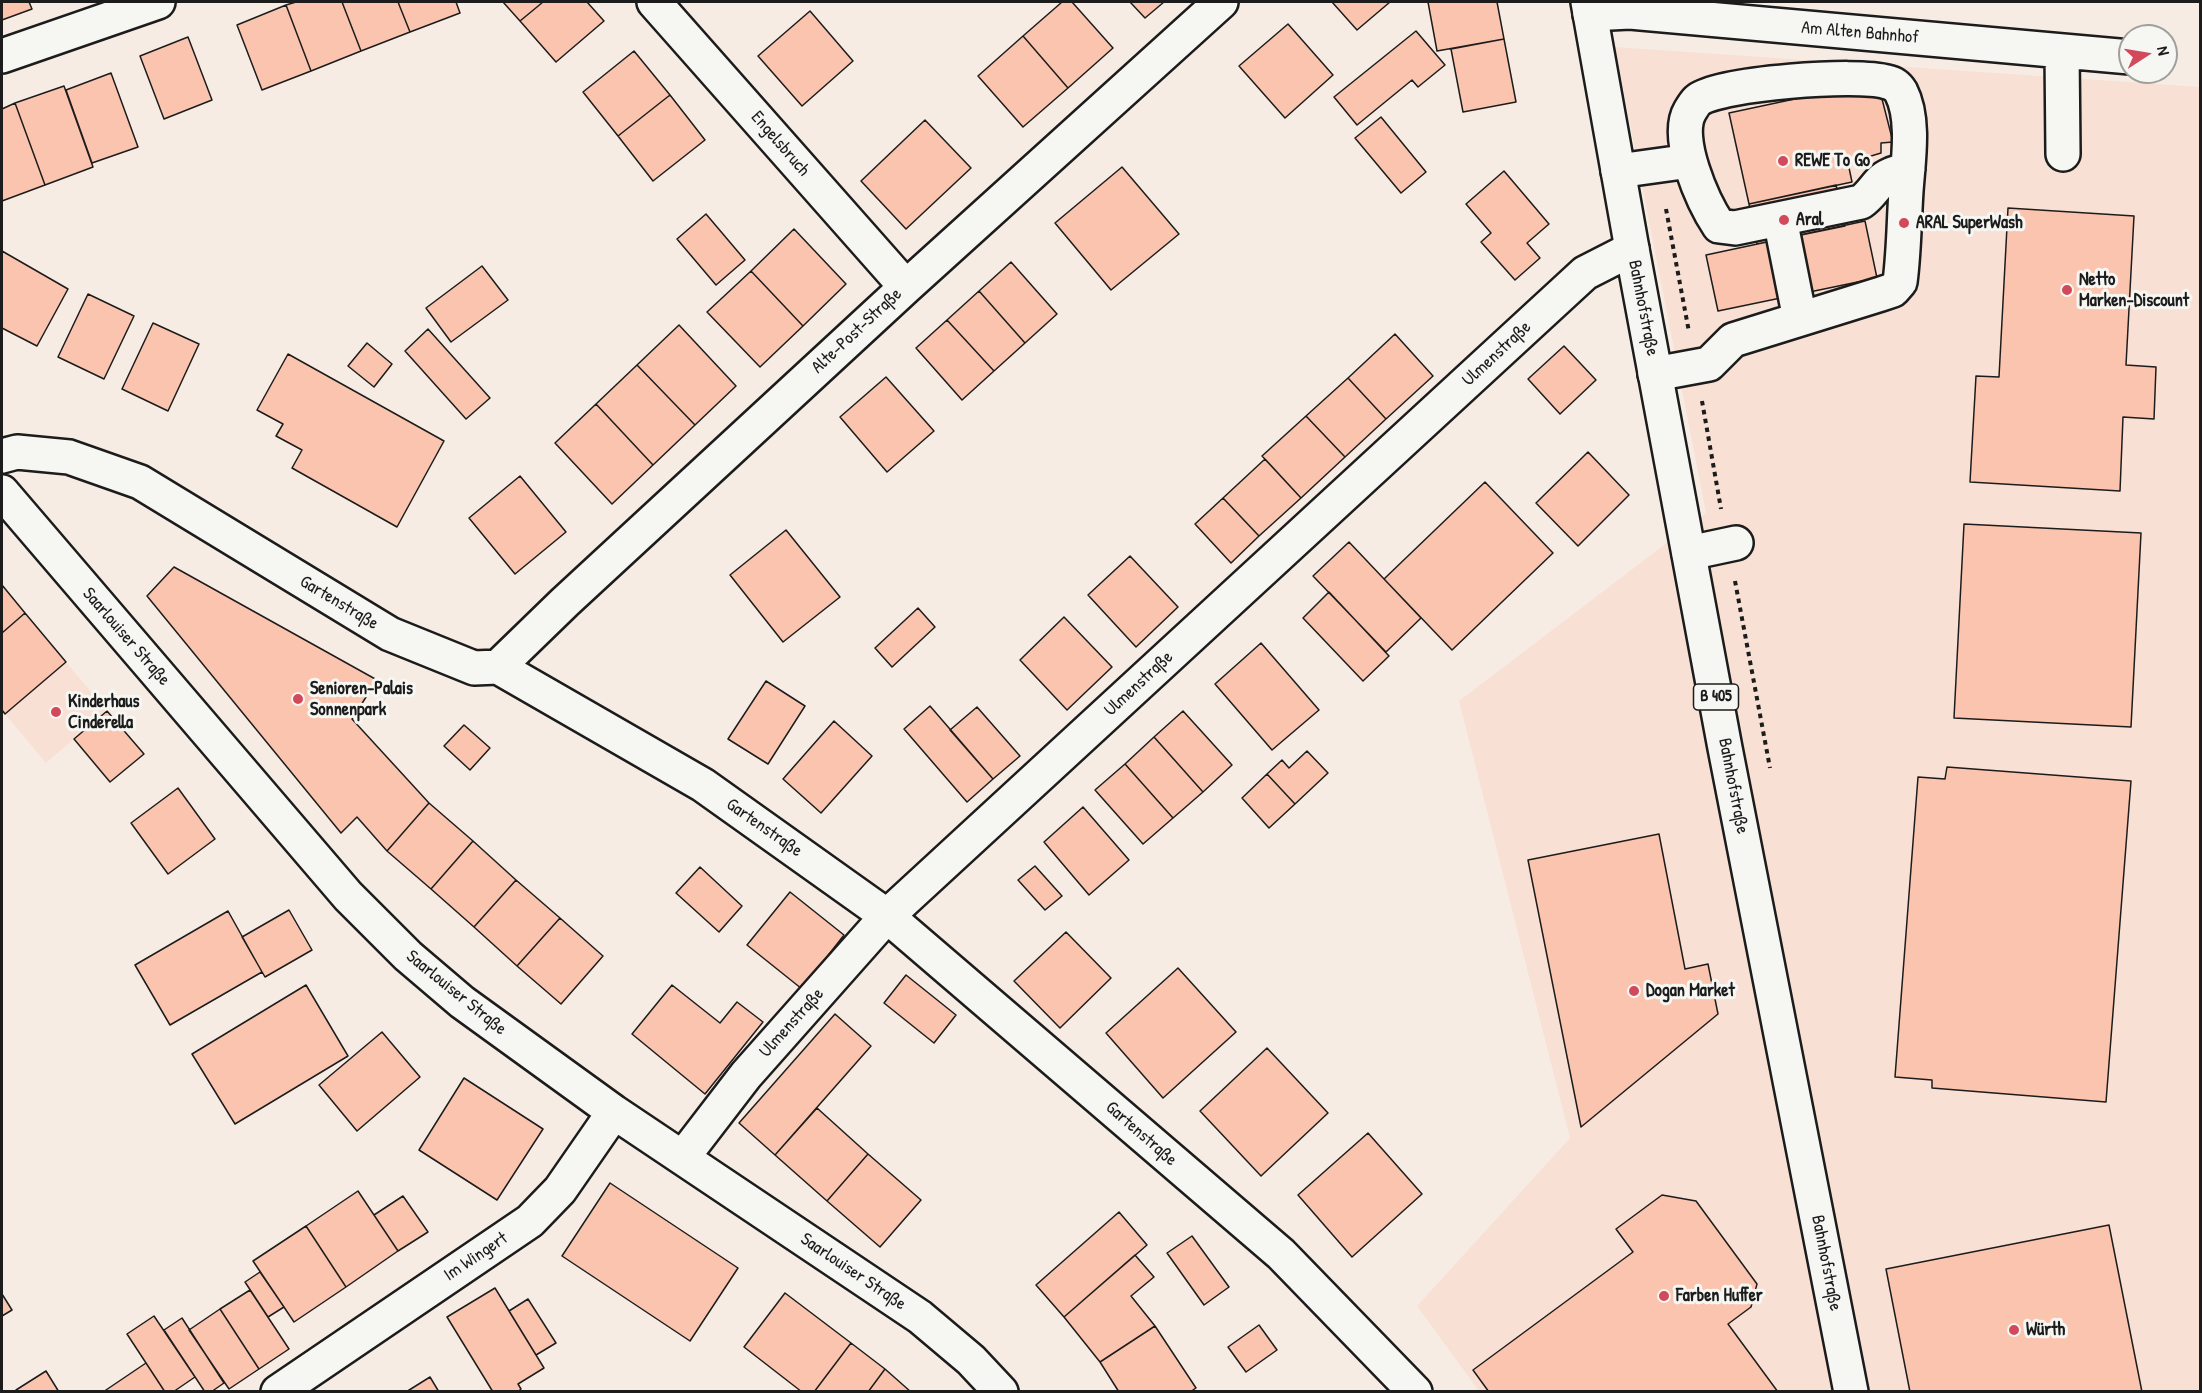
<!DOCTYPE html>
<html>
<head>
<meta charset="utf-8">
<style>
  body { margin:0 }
  #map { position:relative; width:2202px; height:1393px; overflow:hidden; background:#f7ece4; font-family:"Patrick Hand",sans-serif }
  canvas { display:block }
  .frame { position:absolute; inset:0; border:3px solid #1c1c1c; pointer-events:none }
  .north { position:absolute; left:2118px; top:24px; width:60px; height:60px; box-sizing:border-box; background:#f6f6f2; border:2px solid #9f9f9c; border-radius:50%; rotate:78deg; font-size:16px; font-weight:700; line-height:24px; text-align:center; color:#1c1c1c }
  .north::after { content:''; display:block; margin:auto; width:21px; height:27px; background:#d1495b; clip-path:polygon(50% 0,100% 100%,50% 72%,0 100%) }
</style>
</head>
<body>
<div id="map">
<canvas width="2202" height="1393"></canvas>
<div class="frame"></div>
<div class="north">N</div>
</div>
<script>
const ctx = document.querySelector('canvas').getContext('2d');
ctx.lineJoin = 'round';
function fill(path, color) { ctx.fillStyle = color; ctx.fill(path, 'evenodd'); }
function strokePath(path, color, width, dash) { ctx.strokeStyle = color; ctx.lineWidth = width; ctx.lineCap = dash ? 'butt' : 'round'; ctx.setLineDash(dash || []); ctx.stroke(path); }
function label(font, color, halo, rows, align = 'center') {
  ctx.font = font + ' "Patrick Hand",sans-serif'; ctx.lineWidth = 6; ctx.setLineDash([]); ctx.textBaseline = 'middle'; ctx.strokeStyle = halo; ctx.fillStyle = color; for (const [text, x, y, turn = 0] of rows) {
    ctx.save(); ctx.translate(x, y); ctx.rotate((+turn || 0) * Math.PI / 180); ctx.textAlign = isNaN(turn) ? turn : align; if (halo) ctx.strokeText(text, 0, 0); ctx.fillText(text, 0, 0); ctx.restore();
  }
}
fill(new Path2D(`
  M1615 47 2200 87V1391H1479L1417 1306 1570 1138 1459 701 1706 513Z
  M66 662 107 711 46 763 5 714Z`), '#f8e0d4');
const building = new Path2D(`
  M2 2H29L32 9 2 20Z
  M296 2H342L361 51 311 71 286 5Z
  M342 2H398L410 32 361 51Z
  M398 2H456L460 13 410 32Z
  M503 2H543L520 21Z
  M543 2H587L604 21 556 62 520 21Z
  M1062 2H1072L1113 48 1068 88 1023 36Z
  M1130 2H1164L1145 18Z
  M1332 2H1390L1357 30Z
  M1428 2H1497L1504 39 1437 51Z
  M286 5 311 71 262 90 237 25Z
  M810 11 853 61 802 106 758 56Z
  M1288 24 1333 75 1285 118 1239 66Z
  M1416 31 1445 65 1418 87 1412 80 1357 125 1334 97Z
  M1023 36 1068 88 1023 127 978 76Z
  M188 37 212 100 164 119 140 56Z
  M1504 39 1516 102 1463 112 1451 49Z
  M634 51 670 95 618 136 583 92Z
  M111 73 138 147 92 163 66 90Z
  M64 86 93 167 45 185 15 103Z
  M1832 91 1881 95 1893 142 1881 143V153L1848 163 1852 182 1749 204 1729 113Z
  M670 95 705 140 653 181 618 136Z
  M15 103 45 185 2 201V109Z
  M1381 117 1426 172 1401 193 1355 138Z
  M925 120 971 168 906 229 861 181Z
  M1122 167 1179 234 1111 290 1055 223Z
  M1504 171 1549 224 1527 243 1540 258 1515 280 1481 242 1491 233 1466 204Z
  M1836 185 1845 226 1757 244 1749 204Z
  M2008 208 2134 216 2126 365 2156 367 2154 419 2123 417 2120 491 1970 482 1976 376 1999 377Z
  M706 214 745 260 716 285 677 239Z
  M1865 221 1877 278 1718 311 1706 255Z
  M794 229 846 284 803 326 751 271Z
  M2 251 68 289 37 346 2 328Z
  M1011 262 1057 314 1025 343 979 291Z
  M482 266 508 300 451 342 426 308Z
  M751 271 803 326 760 367 707 312Z
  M979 291 1025 343 994 371 947 320Z
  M88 294 134 316 104 379 58 357Z
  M947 320 994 371 962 400 916 348Z
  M153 323 199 344 168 411 122 389Z
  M679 325 736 386 695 425 637 365Z
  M428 329 490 398 466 419 405 351Z
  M1395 334 1433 376 1386 419 1348 378Z
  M367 343 392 364 374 387 348 366Z
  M1564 346 1596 380 1560 414 1528 379Z
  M288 354 444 441 397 527 292 468 302 450 276 436 283 424 257 410Z
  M637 365 695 425 653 465 596 404Z
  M886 377 934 431 887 472 840 417Z
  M1348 378 1386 419 1345 457 1306 416Z
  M596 404 653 465 612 504 555 443Z
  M1306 416 1345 457 1301 498 1262 456Z
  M1588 452 1629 495 1578 546 1536 503Z
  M1265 459 1301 498 1259 536 1223 498Z
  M520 476 566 532 515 574 469 518Z
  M1485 482 1553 553 1452 650 1384 579Z
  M1223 498 1259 536 1231 563 1195 524Z
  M1964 524 2141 533 2131 727 1954 718Z
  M786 530 840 597 783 642 730 575Z
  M1349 542 1421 618 1386 652 1313 576Z
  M1130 556 1178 607 1136 647 1088 595Z
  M174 567 377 680 352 719 429 803 387 851 357 817 341 833 147 596Z
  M2 585 25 613 2 633Z
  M1329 592 1389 656 1363 681 1303 618Z
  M918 608 935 627 892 667 875 648Z
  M25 613 66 662 5 714 2 710V633Z
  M1064 617 1112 667 1067 710 1020 660Z
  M1261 643 1319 710 1272 750 1215 684Z
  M766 681 805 706 768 764 728 739Z
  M930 706 993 779 967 802 904 729Z
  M977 707 1020 756 993 779 950 730Z
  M107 711 144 754 110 782 74 739Z
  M1183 711 1232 765 1203 792 1154 737Z
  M834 721 872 756 821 813 783 779Z
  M464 725 490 748 470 770 444 746Z
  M1154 737 1203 792 1173 818 1125 764Z
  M1307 751 1328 773 1295 804 1267 774 1282 760 1289 768Z
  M1125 764 1173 818 1143 844 1095 790Z
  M1947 767 2131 781 2106 1102 1932 1088V1080L1895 1077 1918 777 1945 779Z
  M1267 774 1295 804 1269 828 1242 798Z
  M178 788 215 839 168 874 131 823Z
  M429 803 473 841 431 889 387 851Z
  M1083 807 1129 860 1089 895 1044 842Z
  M1659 834 1685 969 1708 964 1718 1014 1581 1127 1528 860Z
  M473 841 516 880 474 927 431 889Z
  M1035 866 1062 896 1045 910 1018 880Z
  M700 867 742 906 719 932 676 893Z
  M516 880 560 918 517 966 474 927Z
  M790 892 844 935 802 989 747 945Z
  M289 910 312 950 265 977 242 937Z
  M228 911 262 972 170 1025 135 965Z
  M560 918 603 956 561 1004 517 966Z
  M1066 932 1111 978 1060 1028 1014 981Z
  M1178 968 1236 1032 1163 1098 1106 1033Z
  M906 975 956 1015 934 1043 884 1003Z
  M306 985 348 1056 235 1124 192 1054Z
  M672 985 720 1023 737 1002 763 1022 705 1094 632 1034Z
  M835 1014 871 1046 775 1155 739 1123Z
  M382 1032 420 1077 357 1131 319 1085Z
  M1267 1048 1328 1113 1261 1176 1200 1111Z
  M464 1078 543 1129 497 1200 419 1150Z
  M817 1108 868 1154 827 1201 775 1155Z
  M1368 1133 1422 1194 1352 1257 1298 1195Z
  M868 1154 921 1200 880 1247 827 1201Z
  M610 1183 738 1268 690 1341 562 1256Z
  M358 1191 398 1251 346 1287 306 1226Z
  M1662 1195 1696 1201 1757 1284 1751 1307 1728 1324 1778 1392H1489L1473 1370 1633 1252 1616 1229Z
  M403 1196 428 1232 398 1251 374 1215Z
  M1119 1212 1147 1245 1064 1317 1036 1285Z
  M2109 1225 2142 1392H1910L1886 1269Z
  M306 1226 346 1287 294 1322 253 1261Z
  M1192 1236 1229 1287 1204 1305 1167 1253Z
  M1135 1255 1154 1277 1131 1296 1155 1326 1100 1362 1064 1317Z
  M260 1272 284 1307 268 1317 245 1282Z
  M495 1288 544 1368 518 1384 521 1389 518 1392H493L447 1317Z
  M250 1290 289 1349 259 1369 220 1309Z
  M785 1293 851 1343 814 1392H802L744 1347Z
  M2 1294 12 1310 2 1316Z
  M528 1299 556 1343 536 1355 509 1311Z
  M220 1309 259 1369 229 1389 189 1330Z
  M154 1316 195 1377 173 1392H165L127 1334Z
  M182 1318 224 1383 211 1392H205L164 1330Z
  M1259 1325 1277 1350 1246 1372 1228 1347Z
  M1155 1326 1196 1388 1190 1392H1119L1100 1362Z
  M851 1343 885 1369 868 1392H814Z
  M146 1363 165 1392H103Z
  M885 1369 911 1392H868Z
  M46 1371 59 1392H17L16 1390Z
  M430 1377 439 1392H406Z`);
fill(building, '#fbc4ae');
strokePath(building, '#1c1c1c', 1.5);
const minor = new Path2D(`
  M654 2 906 287
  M1590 14 1630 12 2130 57
  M2062 51 2063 154
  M2 56 158 2
  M1618 171 1690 161
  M1780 219 1800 319
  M1655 374 1709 364 1733 340 1881 294 1893 290 1900 282C1904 252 1904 221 1906 191 1908 162 1915 119 1901 92 1898 87 1893 83 1887 82 1858 73 1721 83 1698 100 1695 102 1692 108 1690 111 1674 138 1703 202 1719 226L1735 228 1861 202C1870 196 1874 188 1881 181 1888 174 1899 172 1908 169
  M2 456 17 452 69 457 140 482 390 634 474 668 498 667 703 785 887 916 1281 1254 1415 1392
  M2 492 348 896 408 956 462 1002 614 1112 920 1317 971 1360 1001 1392
  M1689 553 1736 543
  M498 667 565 602 906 287 1221 2
  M683 1157 746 1075 887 916 1585 273 1632 249
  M278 1392 530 1221 560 1190 614 1112`);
const major = new Path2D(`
  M1588 2 1632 249 1725 748 1851 1392`);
strokePath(minor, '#1c1c1c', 38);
strokePath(major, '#1c1c1c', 38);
strokePath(new Path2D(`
  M1666 209 1689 332
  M1702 401 1721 509
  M1735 581 1770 768`), '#1c1c1c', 4, [4.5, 4.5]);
strokePath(minor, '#f6f6f2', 33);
strokePath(major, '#f6f6f2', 33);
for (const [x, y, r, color] of [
  [1783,161,6,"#d1495b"],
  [1784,220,6,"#d1495b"],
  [1904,223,6,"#d1495b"],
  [2067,290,6,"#d1495b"],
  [298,699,6,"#d1495b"],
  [56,712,6,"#d1495b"],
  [1634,991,6,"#d1495b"],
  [1664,1296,6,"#d1495b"],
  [2014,1330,6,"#d1495b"]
]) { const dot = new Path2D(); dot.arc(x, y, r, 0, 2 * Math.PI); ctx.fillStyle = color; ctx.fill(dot); strokePath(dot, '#f6f6f2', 2); }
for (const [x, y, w] of [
  [1716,697,45]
]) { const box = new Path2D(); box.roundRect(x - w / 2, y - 13, w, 26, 4.5); ctx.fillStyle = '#f6f6f2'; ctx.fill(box); strokePath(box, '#1c1c1c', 1.5); }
label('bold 16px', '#1c1c1c', null, [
  ["B 405",1716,697]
]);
label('18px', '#1c1c1c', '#f6f6f2', [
  ["Am Alten Bahnhof",1860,33,5],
  ["Engelsbruch",780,144,49],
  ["Bahnhofstraße",1643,308,79],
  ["Alte-Post-Straße",857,331,-43],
  ["Ulmenstraße",1497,354,-43],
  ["Gartenstraße",339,603,31],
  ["Saarlouiser Straße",126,637,49],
  ["Ulmenstraße",1139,684,-43],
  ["Bahnhofstraße",1733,786,79],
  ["Gartenstraße",764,828,35],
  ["Saarlouiser Straße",456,993,39],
  ["Ulmenstraße",792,1023,-48],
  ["Gartenstraße",1141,1134,41],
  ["Im Wingert",476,1257,-34],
  ["Bahnhofstraße",1826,1263,79],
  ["Saarlouiser Straße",853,1272,34]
]);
label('bold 18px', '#1c1c1c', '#f6f6f2', [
  ["REWE To Go",1795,161],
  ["Aral",1796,220],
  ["ARAL SuperWash",1916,223],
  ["Netto",2079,280],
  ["Marken-Discount",2079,301],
  ["Senioren-Palais",310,689],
  ["Sonnenpark",310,710],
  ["Kinderhaus",68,702],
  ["Cinderella",68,723],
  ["Dogan Market",1646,991],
  ["Farben Huffer",1676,1296],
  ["Würth",2026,1330]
], 'left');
</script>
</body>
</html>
